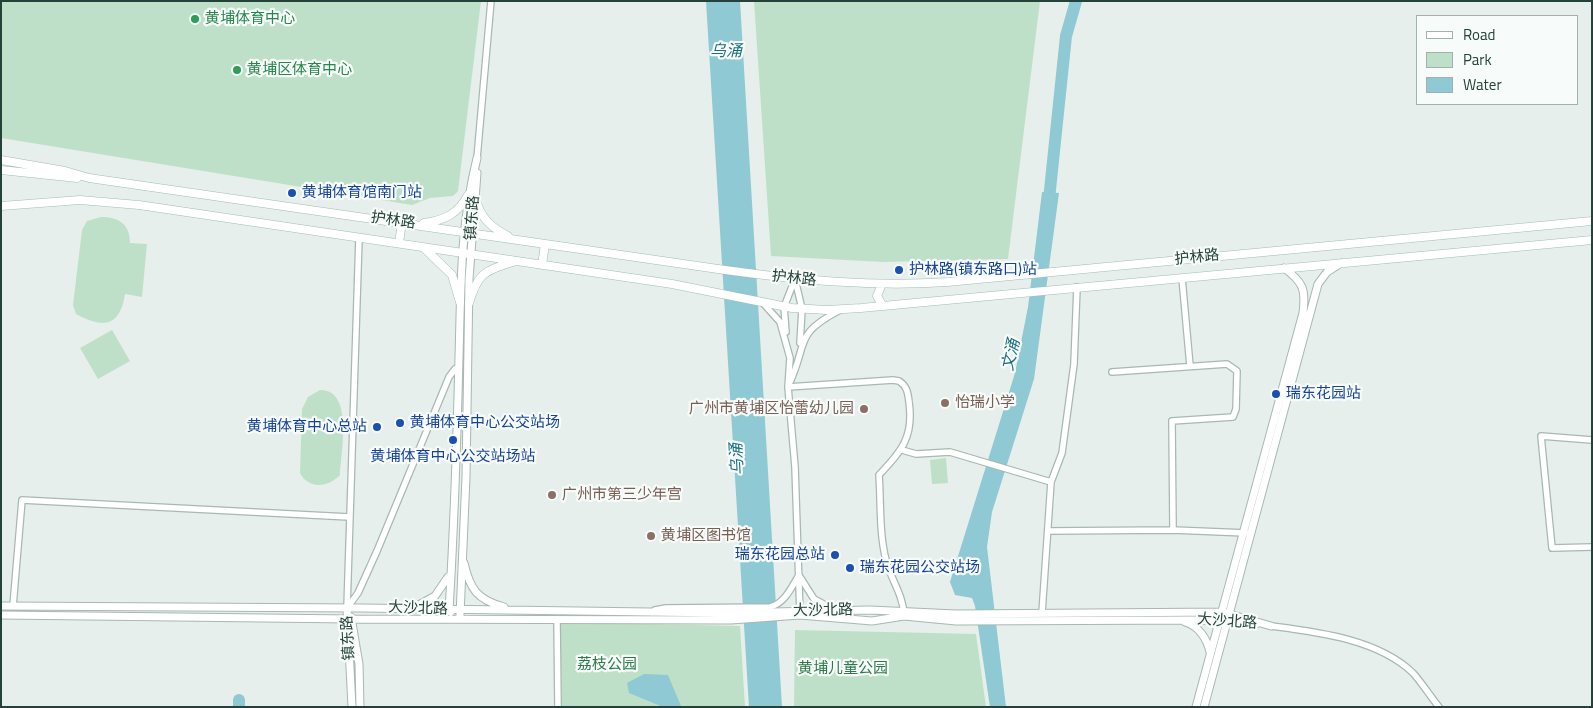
<!DOCTYPE html>
<html>
<head>
<meta charset="utf-8">
<style>
  body { margin:0 }
  #map { position:relative; width:1593px; height:708px; overflow:hidden; background:#e6efeb; font-family:"Titillium Web",sans-serif }
  canvas { display:block }
  .frame { position:absolute; inset:0; border:2px solid #24423a; pointer-events:none }
  .legend { position:absolute; left:1416px; top:15px; width:162px; height:90px; box-sizing:border-box; background:#f7fbf9; border:1px solid #a3b1ad; margin:0; padding:6px 9px; list-style:none; font-size:15px; color:#24423a }
  .legend li { display:flex; align-items:center; gap:10px; height:25px }
  .legend b { width:25px; border:1px solid #a3b1ad }
</style>
</head>
<body>
<div id="map">
<canvas width="1593" height="708"></canvas>
<div class="frame"></div>
<ul class="legend">
<li><b style="height:6px;background:#fff"></b>Road</li>
<li><b style="height:14px;background:#bfe0c8"></b>Park</li>
<li><b style="height:14px;background:#8ec9d4"></b>Water</li>
</ul>
</div>
<script>
const ctx = document.querySelector('canvas').getContext('2d');
ctx.lineJoin = 'round';
function fill(path, color) { ctx.fillStyle = color; ctx.fill(path, 'evenodd'); }
function strokePath(path, color, width, dash) { ctx.strokeStyle = color; ctx.lineWidth = width; ctx.lineCap = dash ? 'butt' : 'round'; ctx.setLineDash(dash || []); ctx.stroke(path); }
function label(font, color, halo, rows, align = 'center') {
  ctx.font = font + ' "Titillium Web","Noto Sans SC",sans-serif'; ctx.lineWidth = 4.5; ctx.setLineDash([]); ctx.textBaseline = 'middle'; ctx.strokeStyle = halo; ctx.fillStyle = color; for (const [text, x, y, turn = 0] of rows) {
    ctx.save(); ctx.translate(x, y); ctx.rotate((+turn || 0) * Math.PI / 180); ctx.textAlign = isNaN(turn) ? turn : align; if (halo) ctx.strokeText(text, 0, 0); ctx.fillText(text, 0, 0); ctx.restore();
  }
}
fill(new Path2D(`
  M1 1H481L458 191 453 196 430 198 412 205 1 138Z
  M754 1H1040L1008 259 883 262 771 256Z
  M101 217C119 217 130 224 130 243L147 244 142 297 125 294C120 328 102 328 76 314L73 305 82 230 87 221Z
  M112 330 130 361 98 379 80 348Z
  M320 390C354 389 341 453 340 475 329 487 309 490 300 473L302 409 308 397Z
  M946 458 948 483 932 484 930 460Z
  M560 622 740 626 745 707H562Z
  M795 630 976 634 986 707H794Z`), '#bfe0c8');
fill(new Path2D(`
  M706 1H740L782 707H749Z
  M1042 192 1059 193 1034 379 992 512 987 547 1006 707H990L975 606 972 598 955 595 950 582 1015 373 1028 307Z
  M644 674 668 675 681 706 663 707 629 693 627 683Z`), '#8ec9d4');
strokePath(new Path2D(`
  M1048 209 1066 36 1076 1
  M239 707V700`), '#8ec9d4', 12);
const minor = new Path2D(`
  M477 158 491 1
  M1182 278 1190 366
  M795 279 802 309 800 343
  M763 303 780 322 790 358 788 387 795 467 800 615
  M786 332 784 307 795 279
  M1112 372 1227 364 1237 371 1236 409 1233 417 1172 421 1173 530
  M790 382C808 342 794 334 840 310
  M788 387 893 380 899 381C907 386 908 393 909 402 914 437 902 450 879 475 881 502 879 533 886 560 891 580 903 594 904 615
  M1592 440 1541 436 1552 548 1592 547
  M902 450 916 454 950 452 1051 482
  M1048 531 1173 530 1246 533
  M800 577 814 599 835 610
  M13 606 22 500 349 517
  M347 608 359 238
  M347 608 358 593 377 551 449 377 455 369 459 368
  M655 610 666 608 770 607C785 603 791 588 799 575
  M1042 613 1051 482 1062 453 1074 364 1077 287
  M557 619 558 707
  M1271 626C1317 632 1378 639 1413 673 1422 683 1430 696 1439 707`);
const tertiary = new Path2D(`
  M464 563C470 590 478 600 504 607
  M1 606 361 608 722 613 870 610 956 614 1222 612 1271 626
  M415 607 435 596 448 577
  M347 608 352 707
  M451 612 449 611C454 527 457 442 459 357 461 286 460 228 477 158
  M1 615 352 619 731 620 800 615 872 621 904 616 956 621 1206 620 1256 624
  M460 615 466 477 469 279 477 173
  M351 617 359 664 360 707
  M1185 622C1199 626 1207 639 1210 652
  M1196 707 1303 313C1306 289 1303 282 1284 268
  M1204 707 1318 284 1327 272 1341 263`);
const secondary = new Path2D(`
  M1 160 65 171 89 178 725 270C799 280 872 287 947 282L1592 221
  M1 170 77 178
  M475 197C480 217 490 227 508 236
  M1 206 80 200 139 205 672 284 792 308 827 310 861 308 1592 240
  M424 223C445 220 458 214 468 195
  M399 243 402 222
  M423 247 452 275 460 302
  M542 265 545 244
  M882 284 877 296 882 305
  M469 303C478 273 484 271 513 262`);
strokePath(minor, '#a8b8b2', 8);
strokePath(tertiary, '#a8b8b2', 9);
strokePath(secondary, '#a4bbb3', 9);
strokePath(minor, '#fff', 5.5);
strokePath(tertiary, '#fff', 7);
strokePath(secondary, '#fff', 8);
for (const [x, y, r, color] of [
  [195,19,5,"#2e9e5b"],
  [237,70,5,"#2e9e5b"],
  [292,193,5,"#1a4fb4"],
  [899,270,5,"#1a4fb4"],
  [1276,394,5,"#1a4fb4"],
  [945,403,5,"#8d6e63"],
  [864,409,5,"#8d6e63"],
  [400,423,5,"#1a4fb4"],
  [377,427,5,"#1a4fb4"],
  [453,440,5,"#1a4fb4"],
  [552,495,5,"#8d6e63"],
  [651,536,5,"#8d6e63"],
  [835,555,5,"#1a4fb4"],
  [850,568,5,"#1a4fb4"]
]) { const dot = new Path2D(); dot.arc(x, y, r, 0, 2 * Math.PI); ctx.fillStyle = color; ctx.fill(dot); strokePath(dot, '#f7fbf9', 2); }
label('15px', '#27864d', '#f7fbf9', [
  ["黄埔体育中心",205,19],
  ["黄埔区体育中心",247,70]
], 'left');
label('15px', '#164399', '#f7fbf9', [
  ["黄埔体育馆南门站",302,193],
  ["护林路(镇东路口)站",909,270],
  ["瑞东花园站",1286,394],
  ["黄埔体育中心公交站场",410,423],
  ["黄埔体育中心总站",367,427,"right"],
  ["黄埔体育中心公交站场站",453,457,"center"],
  ["瑞东花园总站",825,555,"right"],
  ["瑞东花园公交站场",860,568]
], 'left');
label('15px', '#24423a', '#f7fbf9', [
  ["镇东路",473,218,-86],
  ["护林路",393,221,8],
  ["护林路",1197,258,-6],
  ["护林路",794,279,6],
  ["大沙北路",418,609,2],
  ["大沙北路",823,611,-1],
  ["大沙北路",1227,622,4],
  ["镇东路",349,638,-93]
]);
label('15px', '#785e54', '#f7fbf9', [
  ["怡瑞小学",955,403],
  ["广州市黄埔区怡蕾幼儿园",854,409,"right"],
  ["广州市第三少年宫",562,495],
  ["黄埔区图书馆",661,536]
], 'left');
label('15px', '#2d7a4b', '#f7fbf9', [
  ["荔枝公园",607,665],
  ["黄埔儿童公园",843,669]
]);
label('italic 16px', '#1c6f80', '#f7fbf9', [
  ["乌涌",726,52],
  ["文涌",1012,355,-77],
  ["乌涌",738,459,-93]
]);
</script>
</body>
</html>
